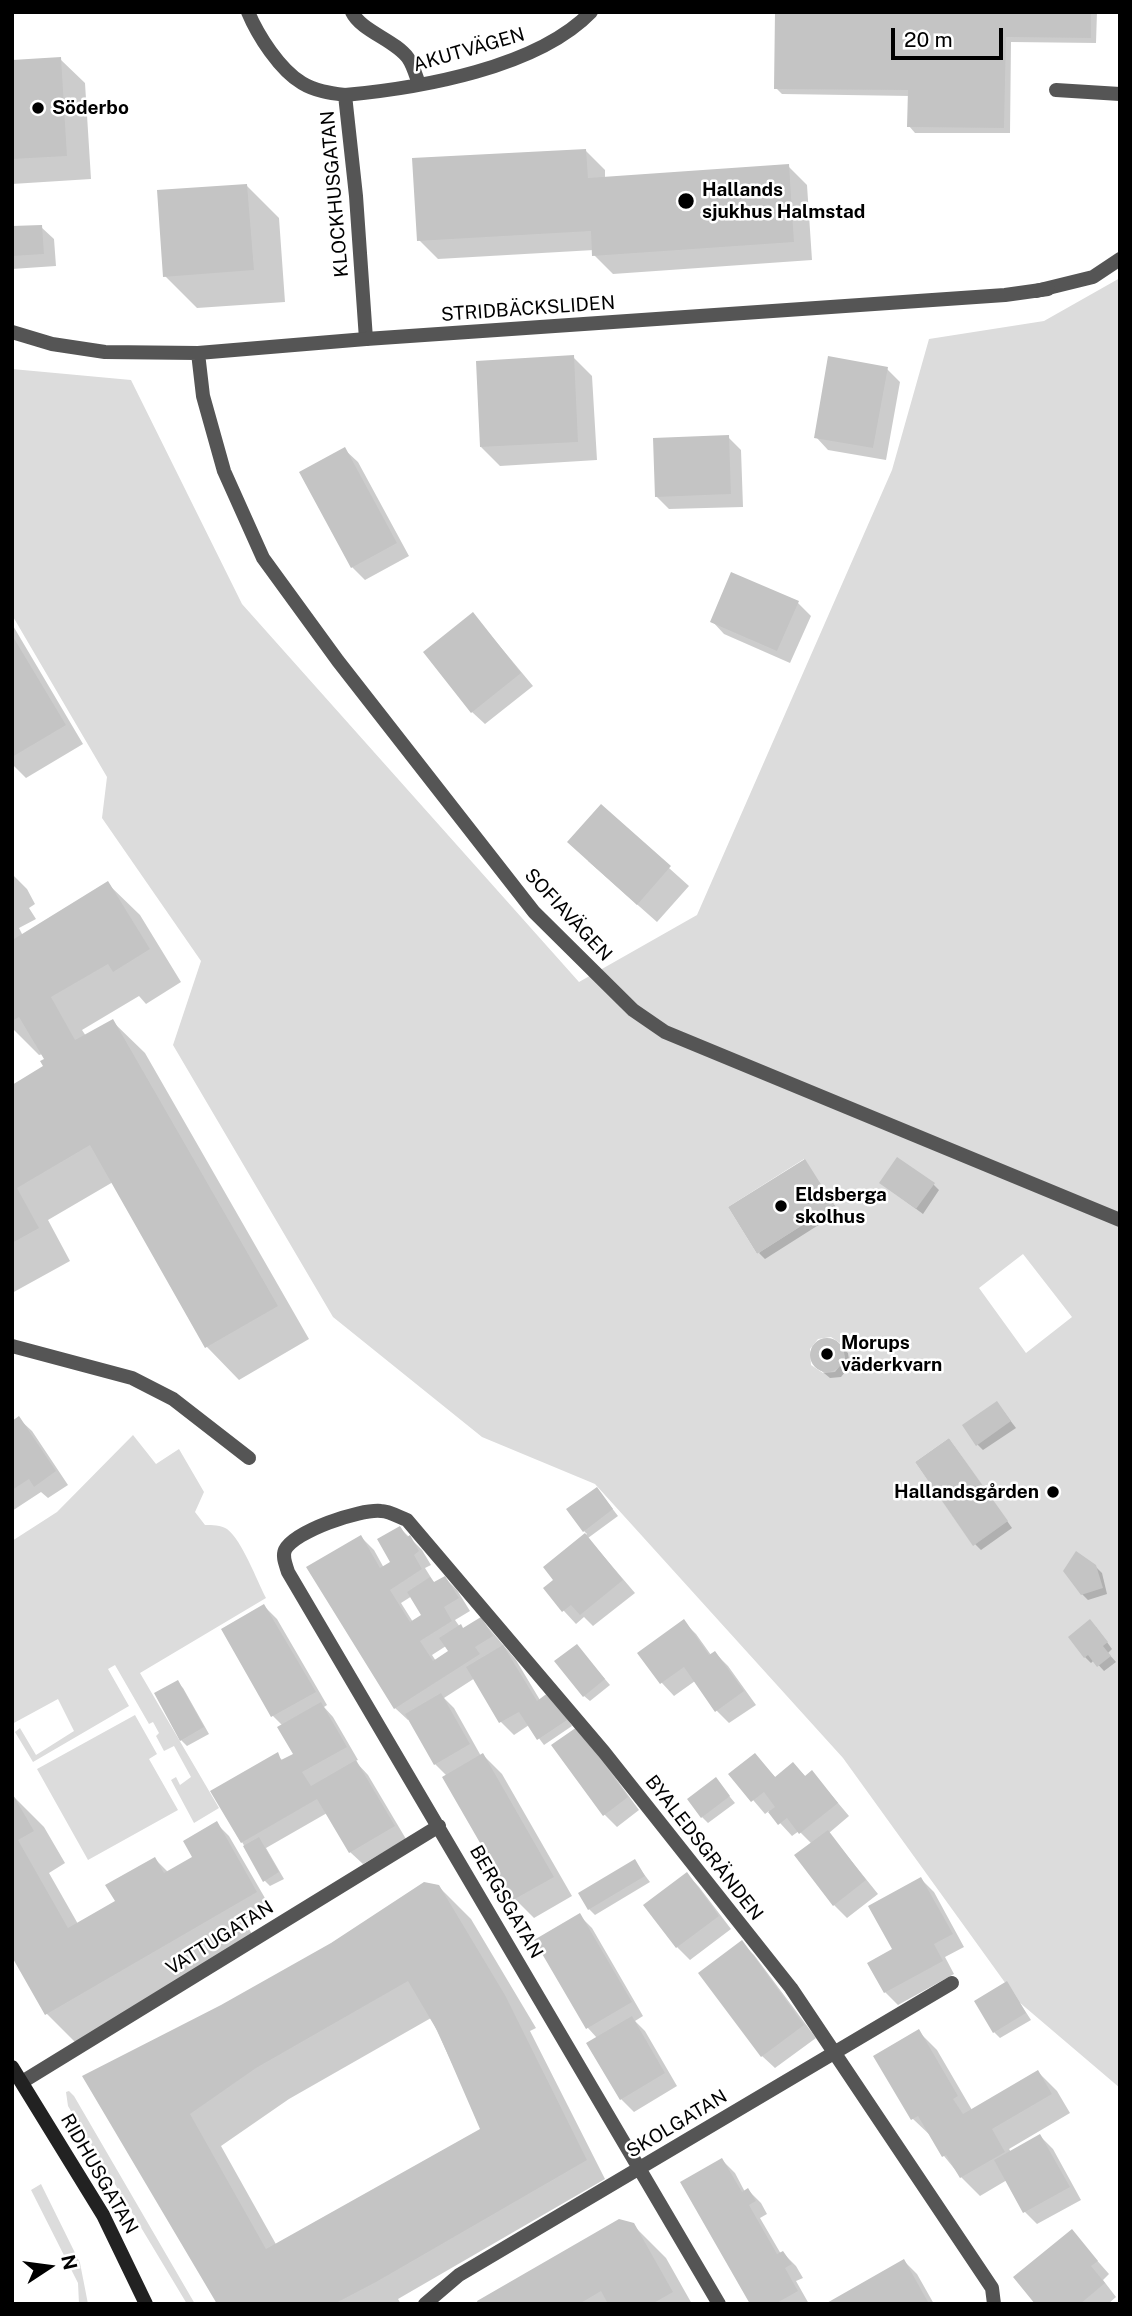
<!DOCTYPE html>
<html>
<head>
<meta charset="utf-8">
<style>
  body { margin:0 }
  #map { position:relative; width:1132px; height:2316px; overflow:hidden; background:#fff; font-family:"Public Sans",sans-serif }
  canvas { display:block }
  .frame { position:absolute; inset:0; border:14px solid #000; pointer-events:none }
  .north { position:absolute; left:14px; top:2232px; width:70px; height:70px; -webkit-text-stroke:5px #fff; paint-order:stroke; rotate:77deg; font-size:19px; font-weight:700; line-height:28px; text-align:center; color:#000 }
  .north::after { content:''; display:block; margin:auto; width:24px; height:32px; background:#000; clip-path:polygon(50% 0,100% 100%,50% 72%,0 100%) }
  .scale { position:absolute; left:891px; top:28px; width:112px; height:32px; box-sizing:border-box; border:4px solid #000; border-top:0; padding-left:9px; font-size:21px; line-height:24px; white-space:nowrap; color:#000; -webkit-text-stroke:5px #fff; paint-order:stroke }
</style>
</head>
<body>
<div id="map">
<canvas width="1132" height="2316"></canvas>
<div class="frame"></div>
<div class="north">N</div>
<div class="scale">20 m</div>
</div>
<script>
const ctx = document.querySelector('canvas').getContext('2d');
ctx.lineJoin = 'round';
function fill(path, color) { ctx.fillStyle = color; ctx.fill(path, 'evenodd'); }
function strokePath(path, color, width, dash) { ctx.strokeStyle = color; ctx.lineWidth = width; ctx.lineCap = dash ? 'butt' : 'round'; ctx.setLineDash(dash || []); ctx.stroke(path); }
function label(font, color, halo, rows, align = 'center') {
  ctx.font = font + ' "Public Sans",sans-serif'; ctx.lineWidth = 5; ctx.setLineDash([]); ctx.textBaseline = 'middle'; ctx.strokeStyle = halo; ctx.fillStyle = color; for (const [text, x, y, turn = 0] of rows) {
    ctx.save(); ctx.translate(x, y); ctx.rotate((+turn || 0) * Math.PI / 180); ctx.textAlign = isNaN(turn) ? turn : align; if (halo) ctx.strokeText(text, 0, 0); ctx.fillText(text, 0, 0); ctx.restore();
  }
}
fill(new Path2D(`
  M1120 278V2088L1019 2002 843 1758 595 1484 482 1437 333 1317 173 1045 201 961 102 818 107 777 12 615V369L131 380 242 604 579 982 697 915 892 470 929 339 1044 321ZM804 1159 834 1205 757 1254 728 1207ZM1023 1254 1072 1317 1026 1353 979 1288ZM831 1337 843 1345 845 1359 835 1372 823 1373 811 1365 810 1349 818 1339ZM949 1438 1007 1521 973 1545 915 1462Z
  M133 1435 156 1464 179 1449 204 1492 195 1512 205 1525C212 1525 221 1525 227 1529 242 1540 257 1581 266 1598L140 1673 219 1808 194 1823 171 1780 176 1777 180 1785 191 1777 174 1746 164 1751 156 1736 159 1733 153 1722 149 1724 115 1665 108 1669 129 1706 33 1762 15 1732 20 1728 36 1755 74 1731 58 1699 12 1724V1541L57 1512Z
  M135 1715 157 1754 149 1759 178 1810 88 1860 37 1769Z
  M69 2091 74 2096 195 2304H187L68 2106 66 2092Z
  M41 2184 80 2263 88 2304H79L78 2283 31 2190Z`), '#dcdcdc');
fill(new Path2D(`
  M777 12H1097L1096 43 1011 42 1010 133H915L909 126 910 96 782 94 776 88Z
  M60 59 85 83 91 179 12 184V62Z
  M586 151 605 170V178L788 166 807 185 812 260 613 274 594 255V250L438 259 419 240Z
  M247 186 279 218 285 302 197 308 165 276Z
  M41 227 54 239 56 266 12 269V228Z
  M573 357 592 376 597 460 500 466 481 447Z
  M887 369 900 382 886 460 828 450 816 437Z
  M728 437 741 450 743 507 669 509 656 496Z
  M345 450 358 462 409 556 365 580 352 567 301 473Z
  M798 603 811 616 790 663 724 634 712 621Z
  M473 614 533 686 485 724 472 712Z
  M12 624 83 744 26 778 12 764Z
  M601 807 689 886 657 922 588 861Z
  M12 874 27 889 35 904 29 908 36 919 19 928 23 936 107 883 140 915 181 982 146 1004 139 996 82 1030 86 1036 112 1021 145 1053 309 1339 239 1380 207 1347 113 1182 48 1220 70 1261 12 1293V1087L46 1067V1060L43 1054 39 1055 12 1028Z
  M805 1161 839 1212 765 1259 759 1253Z
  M881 1183 933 1184 939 1190 923 1214Z
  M831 1339 848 1353 850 1366 841 1377 830 1378 813 1364 811 1350 819 1341Z
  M997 1403 1016 1428 983 1450 977 1444Z
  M19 1419 32 1431 68 1485 48 1498 41 1492 12 1511V1423Z
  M954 1446 1012 1528 981 1550 975 1544Z
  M602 1495 618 1516 588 1538 635 1593 593 1626 584 1617 576 1624 564 1611 545 1588 555 1580 545 1568 587 1534 584 1531Z
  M400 1528 422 1550 431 1565 425 1568 435 1584 445 1578 457 1590 470 1611 455 1620 460 1627 464 1630 481 1619 516 1660 540 1700H555L572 1726 544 1745 529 1725 514 1735 501 1722 475 1678 444 1698 454 1708 481 1756 483 1755 502 1774 572 1896 534 1918 515 1899 444 1777 447 1776 435 1764 409 1719 408 1720 395 1708 361 1537 374 1550 384 1568 392 1563ZM412 1596 424 1615 413 1622 401 1603ZM446 1646 450 1652 436 1661 432 1655Z
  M1095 1566 1102 1573 1107 1594 1088 1600 1082 1594Z
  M264 1606 277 1619 327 1705 324 1707 333 1717 358 1760 355 1761 368 1775 406 1839 363 1864 350 1852 327 1813 266 1848 284 1879 270 1886 265 1881 242 1842 277 1755 283 1761 295 1754 283 1726 273 1716 223 1630Z
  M683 1621 696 1634 711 1655 715 1653 728 1666 756 1705 729 1723 717 1711 695 1681 674 1696 662 1683 639 1653Z
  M1096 1627 1112 1649 1108 1653 1116 1662 1104 1671 1094 1660 1091 1663 1085 1657Z
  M582 1652 610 1685 590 1701 584 1696Z
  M177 1682 183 1688 209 1734 187 1746 181 1740Z
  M589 1742 639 1810 617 1827 604 1814Z
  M755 1755 776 1778 793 1764 806 1777 812 1772 849 1816 829 1833 878 1894 847 1918 834 1905 812 1844 799 1831 792 1836 769 1811 765 1814 731 1774Z
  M721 1786 735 1803 708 1823 702 1817Z
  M12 1795 44 1827 65 1863 49 1873 78 1924 117 1902 155 1859 168 1872 195 1857 216 1823 229 1836 269 1905 244 1920 257 1943 79 2046 47 2014 12 1954Z
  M634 1861 650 1882 595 1915 589 1909Z
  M687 1874 699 1887 731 1929 690 1960 677 1947Z
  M921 1879 934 1892 964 1947 945 1957 954 1974 898 2005 885 1992 869 1963 895 1949Z
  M439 1887 471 1919 536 2028 530 2031 605 2179 398 2299 401 2304H219L84 2077 222 2006ZM431 2018 483 2130 277 2246 221 2146 289 2099Z
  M579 1915 592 1928 643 2016 635 2021 645 2031 677 2086 634 2112 621 2099 597 2038 588 2028Z
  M742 1943 754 1955 816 2038 775 2068 762 2056Z
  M1007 1983 1031 2020 1000 2038 994 2032Z
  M918 2031 937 2050 972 2110 1038 2072 1057 2091 1070 2113 1009 2149 1011 2152 1040 2136 1053 2149 1081 2200 1037 2224 1025 2212 1007 2180 980 2196 961 2177 944 2156 933 2138 913 2119 875 2056Z
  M722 2160 735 2173 745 2192 748 2190 761 2203 767 2214 760 2218 781 2254 783 2253 796 2266 803 2278 796 2281 809 2304H752Z
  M633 2225 666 2258 692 2304H480Z
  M1071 2231 1109 2274 1103 2280 1116 2297 1108 2304H1037Z
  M904 2261 917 2274 934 2304H829Z`), '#0003');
fill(new Path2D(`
  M775 12H1091V38L1006 37 1004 128 907 127 908 90 774 89Z
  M61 57 67 156 12 159V60Z
  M586 149 588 178 789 164 794 242 592 256 591 231 417 241 412 158Z
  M247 184 254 270 163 277 157 190Z
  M42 225 44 254 12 256V226Z
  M574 355 578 442 480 447 476 361Z
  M828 356 888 367 873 448 814 438Z
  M729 435 731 494 655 497 653 438Z
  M345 447 397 543 351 568 299 472Z
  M731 572 799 601 777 651 710 622Z
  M473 612 521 673 471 713 423 652Z
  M12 635 66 725 12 757Z
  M601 804 671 866 637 905 567 842Z
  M108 881 150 949 113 972 108 964 51 997 75 1040 113 1019 278 1306 205 1348 90 1145 17 1188 39 1228 12 1243V1085L43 1066 40 1061 44 1059 19 1017 12 1021V936L14 939Z
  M897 1157 935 1183 916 1209 879 1183Z
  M805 1159 834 1205 757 1254 728 1207Z
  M810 1355a17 17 0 1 1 34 0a17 17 0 1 1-34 0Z
  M997 1401 1011 1421 976 1446 962 1425Z
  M19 1416 56 1471 34 1487 29 1479 12 1490V1421Z
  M949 1438 1008 1521 973 1546 915 1462Z
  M597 1487 613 1509 583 1532 566 1509Z
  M400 1526 407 1537 410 1535 419 1551 414 1555 422 1569 390 1590 410 1622 421 1615 407 1592 430 1577 434 1582 445 1576 459 1598 444 1607 452 1621 420 1641 433 1661 448 1651 439 1638 461 1624 463 1628 481 1617 493 1636 475 1647 480 1654 394 1709 306 1567 361 1535 380 1568 390 1562 377 1539Z
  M585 1533 623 1580 580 1615 571 1605 562 1612 543 1588 553 1580 543 1567Z
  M1076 1551 1096 1565 1103 1588 1081 1595 1063 1571Z
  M264 1604 316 1692 271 1717 221 1629Z
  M684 1619 709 1655 715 1651 744 1691 715 1712 684 1667 660 1684 637 1653Z
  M1090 1619 1108 1642 1103 1646 1111 1656 1097 1667 1088 1655 1084 1658 1068 1637Z
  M577 1644 605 1679 583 1697 554 1661Z
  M503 1645 537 1701 549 1692 567 1720 537 1740 519 1712 499 1723 466 1667Z
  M178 1680 204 1727 180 1741 154 1693Z
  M441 1693 470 1744 434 1765 405 1714Z
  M321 1702 347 1747 302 1772 311 1786 356 1760 395 1826 349 1853 317 1799 241 1843 210 1791 278 1752 281 1760 293 1754 277 1727Z
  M577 1727 628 1797 603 1816 551 1745Z
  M483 1753 554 1877 513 1900 442 1777Z
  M755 1753 775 1777 793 1762 805 1776 812 1770 838 1803 799 1834 787 1818 778 1825 768 1812 775 1807 764 1792 751 1802 728 1774Z
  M716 1777 730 1796 701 1818 687 1799Z
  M12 1793 34 1831 18 1840 68 1928 115 1901 105 1885 155 1857 164 1873 192 1857 183 1841 217 1821 257 1892 45 2015 12 1957Z
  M828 1830 866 1880 833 1906 794 1855Z
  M259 1837 279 1872 263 1882 243 1846Z
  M635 1859 645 1876 588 1910 578 1893Z
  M687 1872 719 1916 676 1948 643 1905Z
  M921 1877 953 1934 934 1944 943 1961 884 1993 867 1963 892 1949 868 1906Z
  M424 1882 439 1885 505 1995 587 2160 376 2282 334 2304H217L82 2076 221 2005 331 1943ZM408 1981 438 2032 480 2129 266 2249 190 2114 256 2068Z
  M580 1913 632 2002 586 2029 534 1940Z
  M742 1940 804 2025 761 2057 698 1973Z
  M1007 1981 1026 2013 993 2033 974 2001Z
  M632 2016 665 2073 620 2100 586 2043Z
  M919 2029 958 2096 953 2099 963 2114 1038 2070 1052 2094 992 2129 1005 2152 960 2178 946 2155 942 2157 918 2116 911 2120 873 2056Z
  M1040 2134 1070 2187 1023 2213 994 2160Z
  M722 2158 742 2192 748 2188 756 2201 749 2205 777 2254 783 2251 792 2264 785 2268 798 2291 775 2304H750L680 2182Z
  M619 2219 634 2223 673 2292 652 2304H608L601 2291 579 2304H478L477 2301Z
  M1072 2229 1098 2261 1091 2266 1105 2283 1080 2304H1035L1013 2277Z
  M904 2259 928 2302 925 2304H825Z`), '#c4c4c4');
strokePath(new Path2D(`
  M248 12C258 36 280 70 302 83 315 91 330 93 345 95L356 196 366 339
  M352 12C361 31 395 40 408 58 413 65 416 76 419 84
  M1056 90 1120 94
  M345 95C420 88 537 68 591 12
  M1036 291 1093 277 1120 259`), '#555', 14);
strokePath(new Path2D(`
  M12 332 52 344 105 352 198 353 366 339 1005 295 1048 289
  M198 353 203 396 224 471 263 558 338 661 534 912 633 1010 665 1032 1120 1220
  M12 1346 132 1378 173 1399 249 1458
  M22 2082 439 1826
  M425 2304 459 2275 952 1983
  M719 2304 288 1572C286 1565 282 1557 285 1550 295 1531 359 1509 381 1511 389 1511 399 1517 407 1520L604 1752 791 1988 992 2288 994 2304`), '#555', 14);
strokePath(new Path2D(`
  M12 2067 103 2215 146 2304`), '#222', 14);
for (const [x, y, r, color] of [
  [38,108,7,"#000"],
  [686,201,9,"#000"],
  [781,1206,7,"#000"],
  [827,1354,7,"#000"],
  [1053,1492,7,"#000"]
]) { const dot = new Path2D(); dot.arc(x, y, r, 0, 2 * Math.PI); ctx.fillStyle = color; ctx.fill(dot); strokePath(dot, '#fff', 2.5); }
label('19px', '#000', '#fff', [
  ["AKUTVÄGEN",469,50,-16],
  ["KLOCKHUSGATAN",335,194,-95],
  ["STRIDBÄCKSLIDEN",528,309,-4],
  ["SOFIAVÄGEN",568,915,47],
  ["BYALEDSGRÄNDEN",704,1848,52],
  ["BERGSGATAN",506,1902,60],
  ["VATTUGATAN",220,1938,-32],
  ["SKOLGATAN",677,2124,-31],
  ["RIDHUSGATAN",99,2174,60]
]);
label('bold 19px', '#000', '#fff', [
  ["Söderbo",52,108],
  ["Hallands",702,190],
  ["sjukhus Halmstad",702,212],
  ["Eldsberga",795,1195],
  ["skolhus",795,1217],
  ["Morups",841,1343],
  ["väderkvarn",841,1365],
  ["Hallandsgården",1039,1492,"right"]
], 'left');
</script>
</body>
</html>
